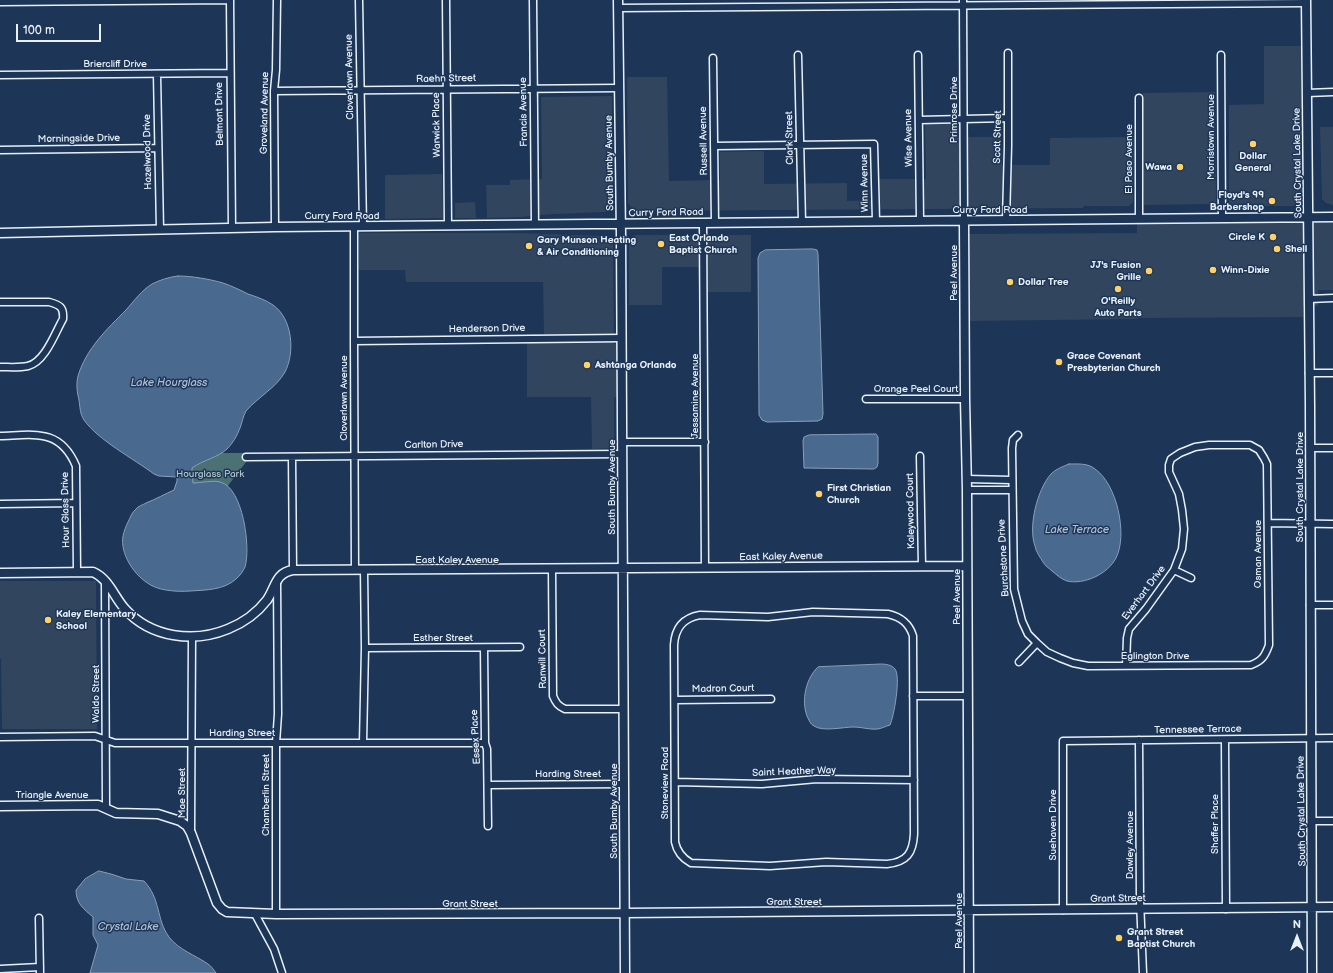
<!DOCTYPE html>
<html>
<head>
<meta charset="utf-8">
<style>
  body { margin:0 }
  #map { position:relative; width:1333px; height:973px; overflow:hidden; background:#1d3557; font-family:"Balsamiq Sans",sans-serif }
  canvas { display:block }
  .north { position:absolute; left:1277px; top:917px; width:40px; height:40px; -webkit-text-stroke:3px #1d3557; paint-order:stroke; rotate:0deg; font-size:11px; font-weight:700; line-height:16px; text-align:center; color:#e8f1f8 }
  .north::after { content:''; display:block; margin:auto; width:14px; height:18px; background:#e8f1f8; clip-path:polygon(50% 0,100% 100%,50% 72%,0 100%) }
  .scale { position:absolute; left:16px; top:24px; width:85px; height:18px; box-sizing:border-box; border:2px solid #e8f1f8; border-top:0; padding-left:5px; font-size:12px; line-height:14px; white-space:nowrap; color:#e8f1f8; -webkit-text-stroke:3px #1d3557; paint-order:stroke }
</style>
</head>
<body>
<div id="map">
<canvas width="1333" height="973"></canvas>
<div class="north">N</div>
<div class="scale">100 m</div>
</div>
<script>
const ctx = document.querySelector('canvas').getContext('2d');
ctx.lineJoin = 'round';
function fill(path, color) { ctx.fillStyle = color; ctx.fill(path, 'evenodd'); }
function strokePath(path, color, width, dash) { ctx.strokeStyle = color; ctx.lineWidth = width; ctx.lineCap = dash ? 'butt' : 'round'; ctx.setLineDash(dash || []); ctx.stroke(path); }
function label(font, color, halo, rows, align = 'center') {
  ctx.font = font + ' "Balsamiq Sans",sans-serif'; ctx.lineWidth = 3; ctx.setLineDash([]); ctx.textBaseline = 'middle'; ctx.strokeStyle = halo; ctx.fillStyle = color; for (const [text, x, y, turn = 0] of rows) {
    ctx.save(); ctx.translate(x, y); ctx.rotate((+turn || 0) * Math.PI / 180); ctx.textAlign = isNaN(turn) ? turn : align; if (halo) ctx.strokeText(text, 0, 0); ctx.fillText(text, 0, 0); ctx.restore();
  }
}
fill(new Path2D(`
  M1264 46H1301L1302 196 1299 202 1293 206H1229V105L1264 104Z
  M627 77H667L669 181 720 180V152L764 151V184L847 183V201L878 200 879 179H926L925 124H964V137H1001L1002 165H1050V138L1134 137 1133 202 1129 206H1084L1083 208 636 211 633 210 628 203Z
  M1215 92 1216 204 1144 205 1143 93Z
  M612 96 613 203 612 207 609 210 605 212 554 214 520 217 487 218 486 185H510V180L542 179 541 97Z
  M1320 127H1333V205L1326 203 1322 199V197Z
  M442 174 443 218 385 219V175Z
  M475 202 476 218H455V203Z
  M1333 218V290H1318V306H1303V317L1138 318 1137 319 966 321 965 234 1137 233V219Z
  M359 233H518L603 236 608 237 611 240 613 244 614 344H618V397H614V448L592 449 591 397H527V334H544L543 282H406L405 270H359Z
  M635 235H751V292H699L698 267H662V305H629V239Z
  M0 581H96L97 729H2L1 659H0Z`), '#32455e');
fill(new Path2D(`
  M189 453H246V462L189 537Z`), '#4b7174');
const water = new Path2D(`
  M813 249 817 250 818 254 823 414 822 419 818 421 767 422 762 420 759 415 758 258 760 253 765 250Z
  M178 276C192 276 209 279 223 283 232 286 240 290 248 294 257 297 266 300 273 305 293 319 295 353 285 372 276 388 258 397 246 411 243 416 242 423 240 428 237 436 233 443 227 449 217 458 203 460 192 468L193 483C200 483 213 480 220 482 243 487 251 548 245 567 243 571 240 576 236 579 224 590 206 590 190 591 177 592 157 591 146 582 133 573 120 553 123 536 124 531 126 526 128 522 130 518 132 512 136 509 138 506 143 505 146 503 156 499 165 494 174 490L177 481V477L159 476 154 474C134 459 98 440 84 420 80 414 80 407 79 400 77 392 76 384 78 376 86 349 107 329 126 310 134 301 142 290 152 284 160 280 169 277 178 276Z
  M873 434H876L878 437V463L877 467 874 469 804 468 803 441 804 437 809 435Z
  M1069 464C1078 464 1088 463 1095 469 1117 484 1128 535 1116 558 1108 574 1084 585 1067 581 1061 579 1057 575 1052 571 1049 568 1045 566 1043 562 1040 557 1036 552 1035 546 1028 527 1037 490 1051 474 1056 469 1062 467 1069 464Z
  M881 664C886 664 892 665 895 669 901 677 894 716 890 725 886 726 883 728 878 729 870 730 862 727 854 727 843 727 823 732 814 726 810 724 809 720 807 716 801 700 806 678 818 667Z
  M99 871 111 874 126 879 144 881C161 899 156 919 169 937 179 950 195 955 208 964 211 966 214 970 216 973H90L98 945 93 935V917C84 909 76 904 76 890L85 879Z`);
fill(water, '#4a698f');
strokePath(water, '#899fb9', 1);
const street = new Path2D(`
  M230 0 232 228
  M359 0 363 226
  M446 0 448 225
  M533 0 535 225
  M963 0 964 221
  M0 2 230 0
  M618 8 1306 3
  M798 55 802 222
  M918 55 920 221
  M1221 55 1222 218
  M713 58 715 223
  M157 74 160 230
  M0 75 230 73
  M274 91 619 88
  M1307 93 1333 92
  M1139 98V219
  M919 120 1008 118
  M714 146 874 144 876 221
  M0 150 158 148
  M1006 220 1008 146V53
  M703 223 705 568
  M354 226V341L355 570
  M275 227 274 91 276 70 277 0
  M1309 299 1333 298
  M0 302H49C60 305 64 307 63 319 55 333 45 362 28 366 19 368 9 367 0 367
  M354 341 622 338
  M1309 373H1333
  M866 399H965
  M1018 435 1013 440 1012 448 1014 589 1022 621 1028 634 1037 643 1047 652 1060 658 1073 663 1088 666 1251 665C1262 661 1265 656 1269 645L1267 464 1264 458 1259 450 1250 445H1209L1195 447 1180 453 1171 459 1169 465V472L1179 494 1182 510 1184 529 1182 549 1174 570 1146 609 1129 629 1127 638 1126 666
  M0 436C34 435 60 428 76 466L77 572
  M622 442H705
  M1310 448H1333
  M920 456 922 566
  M246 457 622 454
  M292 457 293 570
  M967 479 1011 480
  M967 490H1012
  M0 504 76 503
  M1268 523 1333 524
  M552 569 553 696C556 703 558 706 565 709H623
  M1174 570 1191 578
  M105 581 106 808
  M1310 605H1333
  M813 612 888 614C901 617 909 623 913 636L914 834C913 853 907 862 887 864L826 862 770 866 691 863C682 858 677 852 675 842L674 645C675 628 683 618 700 615L768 617Z
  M365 648 520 647
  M484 648 485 743 487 749 488 826
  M1019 662 1037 643
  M913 696H967
  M675 700 771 699
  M0 737 95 736 115 743H485
  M1139 740 1140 900 1143 973
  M1225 740 1226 909
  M363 743 365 648 364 570
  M675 782 762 784 817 779 914 780
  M488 785 624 784
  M1312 821H1333
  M191 833 192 637
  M1063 910V741L1333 738
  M255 914 274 949 282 973
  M276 914V743L278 714 277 582
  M39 918 40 973
  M0 969 40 967`);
const secondary = new Path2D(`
  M618 0 621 235 625 973
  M1306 0 1310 405 1312 973
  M964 221 965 399 967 490 969 973
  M0 233 275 227 1333 217
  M0 573 93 572C109 579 114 597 125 609 151 638 194 643 228 629 243 623 257 613 267 600 276 587 275 573 293 570L967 566
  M0 806 98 805 116 813 158 814 180 821 187 826 191 833 217 903 222 909 227 912 276 914 624 913 1333 907`);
strokePath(street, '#e8f1f8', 9);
strokePath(secondary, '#e8f1f8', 11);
strokePath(street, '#1d3557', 6);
strokePath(secondary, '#1d3557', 8);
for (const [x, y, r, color] of [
  [1253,144,4,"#ffd166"],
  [1180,167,4,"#ffd166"],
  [1272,201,4,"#ffd166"],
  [1273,237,4,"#ffd166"],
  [661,244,4,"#ffd166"],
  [529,246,4,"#ffd166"],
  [1277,249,4,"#ffd166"],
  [1213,270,4,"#ffd166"],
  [1149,271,4,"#ffd166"],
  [1010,282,4,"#ffd166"],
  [1118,289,4,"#ffd166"],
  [1059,362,4,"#ffd166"],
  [587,365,4,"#ffd166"],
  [819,494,4,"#ffd166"],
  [48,620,4,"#ffd166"],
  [1119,938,4,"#ffd166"]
]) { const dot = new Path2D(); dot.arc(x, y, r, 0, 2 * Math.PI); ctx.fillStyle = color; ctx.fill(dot); strokePath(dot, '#1d3557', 1.5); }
label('10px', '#e8f1f8', '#1d3557', [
  ["Briercliff Drive",115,64],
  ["Cloverlawn Avenue",350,77,-91],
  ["Raehn Street",446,79,-1],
  ["Primrose Drive",954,110,-90],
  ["Francis Avenue",524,112,-91],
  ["Groveland Avenue",265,113,-89],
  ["Belmont Drive",220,114,-91],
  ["Warwick Place",437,125,-91],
  ["Scott Street",998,137,-89],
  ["Morristown Avenue",1211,137,-90],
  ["Clark Street",790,138,-91],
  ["Wise Avenue",909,138,-91],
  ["Morningside Drive",79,139,-1],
  ["Russell Avenue",704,141,-91],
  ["Hazelwood Drive",148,152,-91],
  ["El Paso Avenue",1129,159,-90],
  ["South Bumby Avenue",610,163,-91],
  ["South Crystal Lake Drive",1298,163,-91],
  ["Winn Avenue",865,183,-91],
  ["Curry Ford Road",990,210],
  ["Curry Ford Road",666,213,-1],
  ["Curry Ford Road",342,216],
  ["Peel Avenue",954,273,-90],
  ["Henderson Drive",487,329,-1],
  ["Orange Peel Court",916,389],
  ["Jessamine Avenue",695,396,-90],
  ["Cloverlawn Avenue",344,398,-90],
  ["Carlton Drive",434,445,-1],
  ["South Bumby Avenue",612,487,-90],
  ["South Crystal Lake Drive",1300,487,-90],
  ["Hour Glass Drive",66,510,-91],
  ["Kaleywood Court",911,511,-91],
  ["Osman Avenue",1258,554,-90],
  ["East Kaley Avenue",781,557,-1],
  ["Burchstone Drive",1004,558,-93],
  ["East Kaley Avenue",457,560],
  ["Everhart Drive",1144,593,-53],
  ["Peel Avenue",957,597,-90],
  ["Esther Street",443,638],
  ["Eglington Drive",1155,656],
  ["Ranwill Court",543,659,-91],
  ["Madron Court",723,689,-1],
  ["Waldo Street",96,694,-90],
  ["Tennessee Terrace",1198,730,-1],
  ["Harding Street",242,733],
  ["Essex Place",476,737,-93],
  ["Saint Heather Way",794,772,-2],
  ["Harding Street",568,774],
  ["Stoneview Road",665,783,-90],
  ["Mae Street",182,793,-90],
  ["Triangle Avenue",52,795],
  ["Chamberlin Street",266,795,-90],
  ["South Bumby Avenue",614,811,-90],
  ["South Crystal Lake Drive",1302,811,-91],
  ["Shaffer Place",1215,824,-90],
  ["Suehaven Drive",1053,825,-90],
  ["Dawley Avenue",1130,845,-90],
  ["Grant Street",1118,899,-1],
  ["Grant Street",794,902],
  ["Grant Street",470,904],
  ["Peel Avenue",959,921,-90]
]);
label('bold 10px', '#e8f1f8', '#1d3557', [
  ["Dollar",1253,156,"center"],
  ["General",1253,168,"center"],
  ["Wawa",1172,167,"right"],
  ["Floyd's 99",1264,195,"right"],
  ["Barbershop",1264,207,"right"],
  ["Circle K",1265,237,"right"],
  ["East Orlando",669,238],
  ["Baptist Church",669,250],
  ["Gary Munson Heating",537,240],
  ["& Air Conditioning",537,252],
  ["Shell",1285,249],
  ["JJ's Fusion",1141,265,"right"],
  ["Grille",1141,277,"right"],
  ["Winn-Dixie",1221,270],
  ["Dollar Tree",1018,282],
  ["O'Reilly",1118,301,"center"],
  ["Auto Parts",1118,313,"center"],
  ["Grace Covenant",1067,356],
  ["Presbyterian Church",1067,368],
  ["Ashtanga Orlando",595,365],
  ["First Christian",827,488],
  ["Church",827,500],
  ["Kaley Elementary",56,614],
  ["School",56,626],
  ["Grant Street",1127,932],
  ["Baptist Church",1127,944]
], 'left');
label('10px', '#b1c4ca', '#1d3557', [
  ["Hourglass Park",210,474]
]);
label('italic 11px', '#b1c1d3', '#1d3557', [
  ["Lake Hourglass",169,383],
  ["Lake Terrace",1077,530],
  ["Crystal Lake",128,927]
]);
</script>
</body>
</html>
